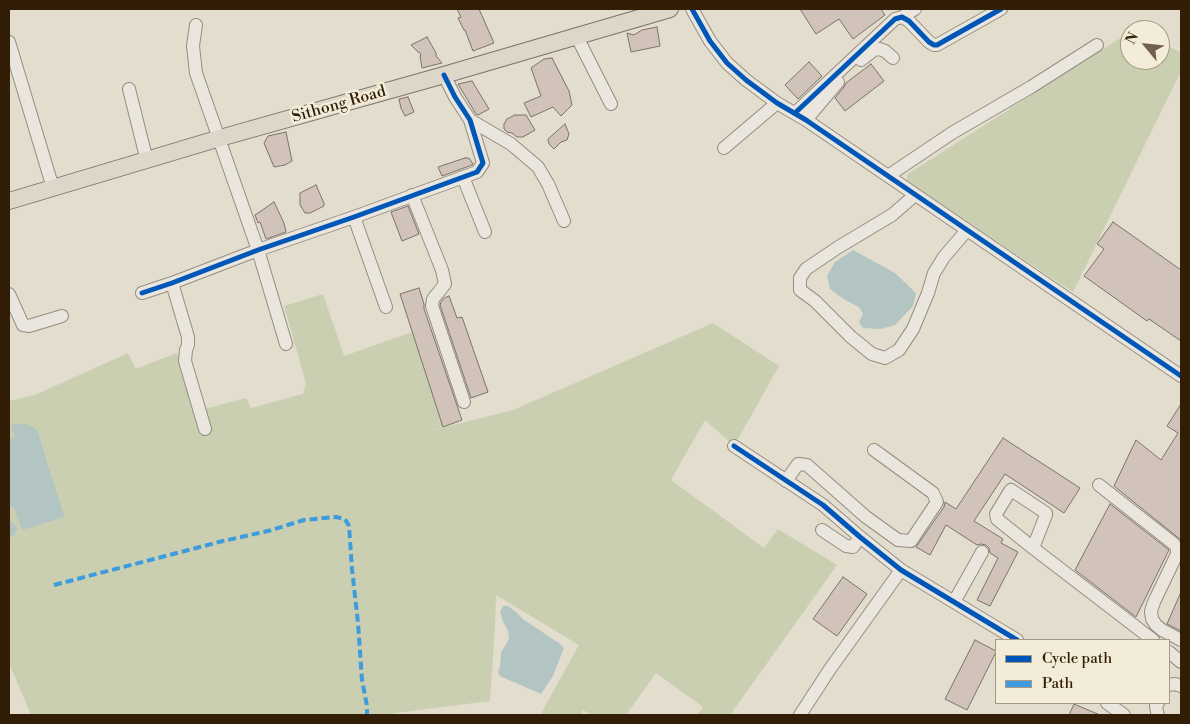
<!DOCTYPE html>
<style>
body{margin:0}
#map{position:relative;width:1190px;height:724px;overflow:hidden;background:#e3ddce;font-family:"Libre Bodoni",serif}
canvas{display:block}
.frame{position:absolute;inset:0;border:10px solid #321d06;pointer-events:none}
.legend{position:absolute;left:995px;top:639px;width:175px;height:65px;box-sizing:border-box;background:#f3ecd9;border:1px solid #a69985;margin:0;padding:6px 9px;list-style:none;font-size:15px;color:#321d06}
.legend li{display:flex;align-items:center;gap:10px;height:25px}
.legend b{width:25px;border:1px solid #a69985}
.north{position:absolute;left:1120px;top:20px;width:50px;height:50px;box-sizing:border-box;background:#f3ecd9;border:1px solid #a69985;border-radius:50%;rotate:298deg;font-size:14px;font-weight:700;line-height:20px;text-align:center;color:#321d06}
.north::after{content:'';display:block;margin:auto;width:18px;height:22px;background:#70604c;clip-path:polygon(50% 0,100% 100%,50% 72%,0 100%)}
</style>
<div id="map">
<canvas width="1190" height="724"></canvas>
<div class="frame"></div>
<ul class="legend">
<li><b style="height:6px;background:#0057b8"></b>Cycle path</li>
<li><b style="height:6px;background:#3e9bdd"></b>Path</li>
</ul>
<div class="north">N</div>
</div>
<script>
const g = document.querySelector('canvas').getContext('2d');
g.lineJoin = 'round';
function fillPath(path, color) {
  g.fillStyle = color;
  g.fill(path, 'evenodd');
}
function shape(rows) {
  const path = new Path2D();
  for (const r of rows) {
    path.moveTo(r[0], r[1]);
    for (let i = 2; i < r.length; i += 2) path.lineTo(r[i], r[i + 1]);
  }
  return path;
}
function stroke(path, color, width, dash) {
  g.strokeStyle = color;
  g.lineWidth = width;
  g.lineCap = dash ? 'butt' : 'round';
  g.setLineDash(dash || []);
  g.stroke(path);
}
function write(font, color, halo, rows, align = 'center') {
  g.font = font + ' "Libre Bodoni",serif';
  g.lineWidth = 5;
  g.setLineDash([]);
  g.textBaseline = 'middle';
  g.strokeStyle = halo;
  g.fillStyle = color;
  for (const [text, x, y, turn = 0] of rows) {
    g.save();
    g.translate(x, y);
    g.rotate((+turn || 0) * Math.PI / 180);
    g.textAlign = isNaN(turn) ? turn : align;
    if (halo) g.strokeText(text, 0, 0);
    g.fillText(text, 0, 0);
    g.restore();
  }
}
fillPath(shape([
 [1130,32,1130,60,1160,60,1160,41,1181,53,1181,71,1073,292,906,181,908,174],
 [323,294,344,356,412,332,443,427,422,433,513,410,713,323,779,366,734,446,705,420,671,480,764,548,778,529,837,565,730,715,697,715,703,707,656,673,626,715,592,715,583,710,580,715,541,715,543,710,579,645,496,595,495,627,490,701,379,715,31,715,9,663,9,401,35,395,128,353,136,369,177,353,197,409,205,409,246,398,251,408,303,394,306,383,284,306]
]), '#c9cfb0');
fillPath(shape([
 [853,250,895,273,916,293,913,306,895,325,881,329,863,328,859,322,863,314,859,307,845,300,830,289,827,276,835,262],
 [18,424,27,424,37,430,64,516,58,519,22,530,14,507,9,507,9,519,17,528,14,535,9,537,9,440,15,437,11,425],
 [503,606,508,606,517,613,524,620,559,643,564,648,553,676,541,694,500,676,498,672,500,666,501,653,509,639,508,630,503,622,500,612]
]), '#b2c5c3');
const building = shape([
 [457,9,479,9,494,43,473,51,465,30,464,30,458,18,461,17,457,9],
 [800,9,881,9,885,15,853,39,839,19,816,34,800,9],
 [657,27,660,46,631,52,627,33,634,35,642,30,657,27],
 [427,37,436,53,436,56,442,63,422,68,420,56,421,55,419,52,418,52,411,45,427,37],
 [552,58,569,91,572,105,561,116,553,107,531,117,524,103,541,96,531,68,544,59,552,58],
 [809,62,822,76,798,99,785,85,809,62],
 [871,64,884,81,845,111,835,98,844,87,846,83,871,64],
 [472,81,489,109,478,115,476,114,458,84,472,81],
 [408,97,414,112,405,116,401,108,399,99,408,97],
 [515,115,526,115,535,130,523,137,517,137,512,133,507,132,504,129,504,124,507,119,515,115],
 [565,124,569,134,567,140,561,142,554,149,549,144,548,139,565,124],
 [286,132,292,161,285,165,274,167,264,143,268,136,286,132],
 [465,158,469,158,473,164,472,165,442,176,438,167,465,158],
 [316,185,324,203,324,206,310,213,305,213,300,205,300,193,316,185],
 [274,202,284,223,286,232,266,239,260,222,258,223,255,215,274,202],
 [408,206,419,234,402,241,391,212,408,206],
 [1113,222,1181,270,1181,341,1149,319,1147,321,1084,276,1104,249,1097,244,1113,222],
 [419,288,424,304,424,309,462,420,443,427,400,294,419,288],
 [449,296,457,318,462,317,488,392,471,398,440,305,441,302,444,298,449,296],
 [1181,404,1181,540,1114,486,1136,440,1161,460,1178,433,1167,426,1181,404],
 [1003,438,1080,488,1064,513,1005,474,974,521,1003,539,1001,543,1018,552,990,606,977,600,998,558,990,553,989,548,986,545,981,544,977,545,946,525,930,555,916,547,944,507,945,502,956,509,1003,438],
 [1110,504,1169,550,1136,617,1075,570,1110,504],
 [843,577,867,594,837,636,813,619,843,577],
 [1181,592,1181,631,1167,624,1181,592],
 [975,640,996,651,996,652,967,710,945,699,975,640],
 [1074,704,1100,715,1069,715,1074,704]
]);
fillPath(building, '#d2c3ba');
stroke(building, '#7a7368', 1);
const minor = shape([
 [692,9,710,41,727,63,746,80,777,103,806,120,1181,376],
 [902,17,915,9],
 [196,25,193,46,196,73,258,250,286,344],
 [577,37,611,104],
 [9,42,53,188],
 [861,60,874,50,879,49,885,51,893,58],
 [129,89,147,161],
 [795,113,895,19,902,17,909,21,929,42,934,45,937,45,1001,9],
 [470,120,511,144,538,167,548,184,564,221],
 [806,120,838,82],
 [724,148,777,103],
 [888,176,952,133,1031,87,1097,45],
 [463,177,485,232],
 [412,195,442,270,445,284,433,299,432,306,464,402],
 [915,195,892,215,837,248,806,269,800,278,800,290,815,301,851,337,872,354,885,358,899,350,913,329,928,293,934,273,944,257,967,230],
 [354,217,386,307],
 [172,283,188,337,188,345,186,350,185,361,205,429],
 [142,293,172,283,258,250,354,217,477,172,483,163,470,120,455,97,444,75],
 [9,294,23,325,29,326,62,316],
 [734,446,823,505,860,537,901,570,1017,640],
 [786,481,798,464,807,465,866,517,898,540,911,541,937,502,933,493,874,450],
 [1099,485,1174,544,1177,548,1177,554,1154,602,1151,611,1152,619,1156,625,1162,630,1181,640],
 [822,530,846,546,853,547,860,537],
 [1033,548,1046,515,1046,513,1011,490,1010,491,996,514,997,519,1033,548,1153,640],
 [954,602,982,552],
 [1169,652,1181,662],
 [1169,685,1175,684,1181,686],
 [1107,703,1124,715],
 [1158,703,1156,706,1157,712,1158,715],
 [800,715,830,669,901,570]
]);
const major = shape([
 [9,201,220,138,444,75,670,9]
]);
stroke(minor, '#938d82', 14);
stroke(major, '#7a7368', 18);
stroke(minor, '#eae6de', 12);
stroke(major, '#ddd6c9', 16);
stroke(shape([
 [54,585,223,541,268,531,304,520,336,517,345,519,349,526,352,569,358,623,362,680,367,706,367,715]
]), '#3e9bdd', 4, [8, 4]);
stroke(shape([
 [692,9,710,41,727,63,746,80,777,103,806,120,1181,376],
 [795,113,895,19,902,17,909,21,929,42,934,45,937,45,1001,9],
 [142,293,172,283,258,250,354,217,477,172,483,163,470,120,455,97,444,75],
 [734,446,823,505,860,537,901,570,1017,640]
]), '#0057b8', 5);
write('16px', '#321d06', '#f3ecd9', [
 ["Sithong Road",339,105,-16]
]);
</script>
